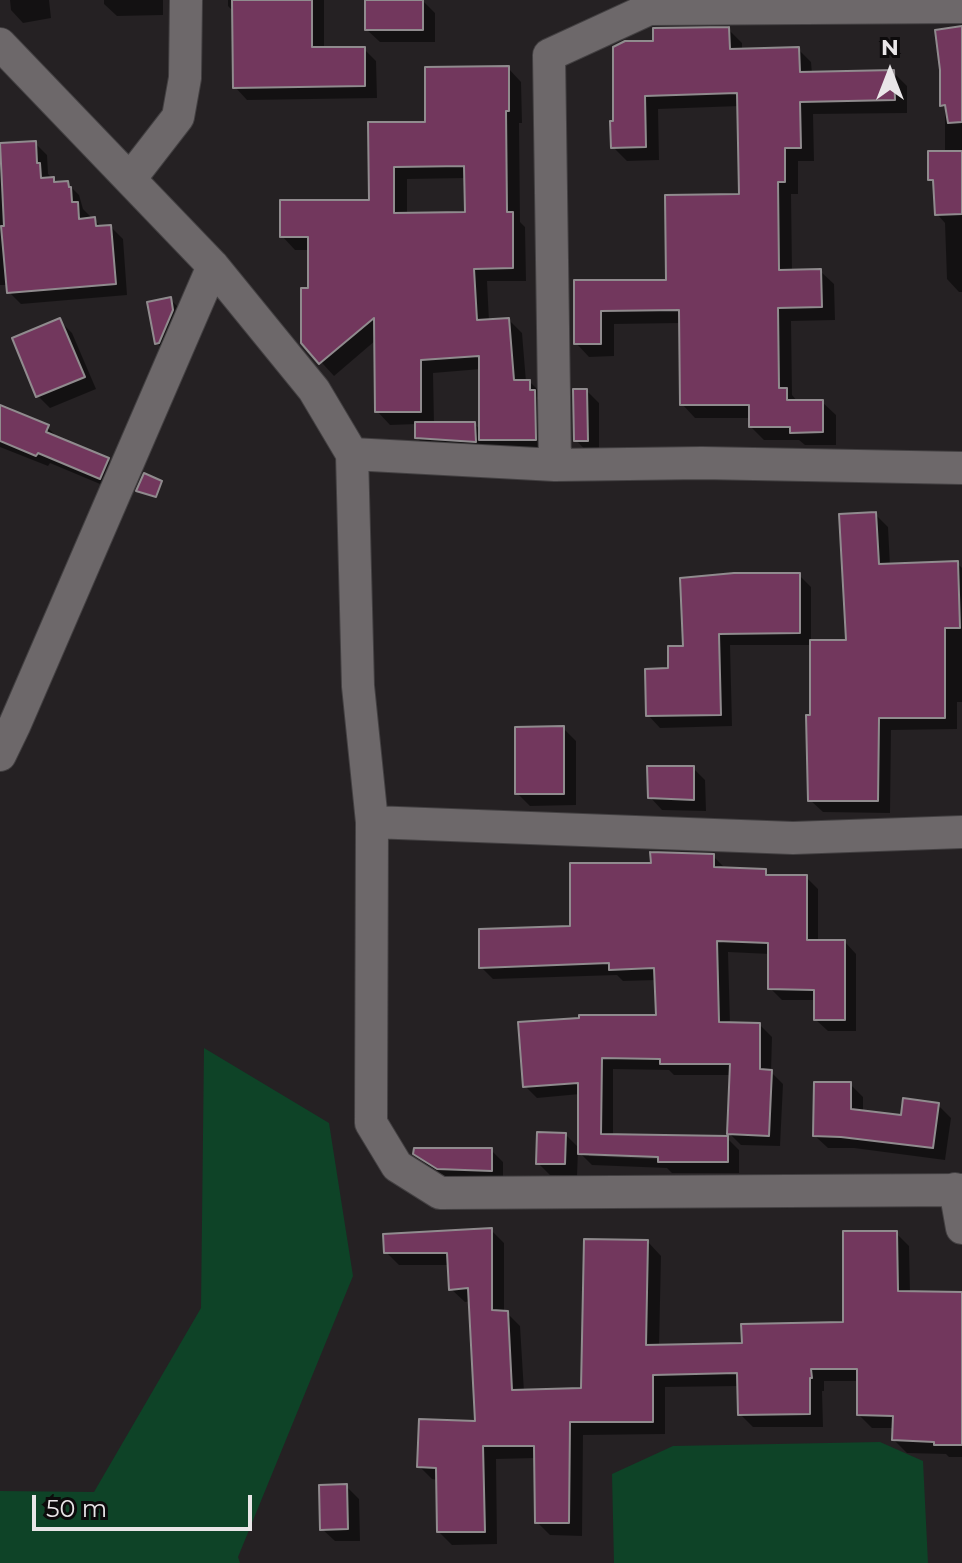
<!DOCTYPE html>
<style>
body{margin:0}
#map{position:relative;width:962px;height:1563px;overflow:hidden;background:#252123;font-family:Montserrat,sans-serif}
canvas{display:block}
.north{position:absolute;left:850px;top:32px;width:80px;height:80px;-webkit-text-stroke:6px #0d0b0c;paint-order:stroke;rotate:0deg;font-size:22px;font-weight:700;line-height:32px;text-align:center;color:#e9e6e8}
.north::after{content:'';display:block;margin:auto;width:28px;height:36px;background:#e9e6e8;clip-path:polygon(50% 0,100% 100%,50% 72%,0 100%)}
.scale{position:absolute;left:32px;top:1495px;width:220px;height:36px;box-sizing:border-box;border:4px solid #e9e6e8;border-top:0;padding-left:10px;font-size:24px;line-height:28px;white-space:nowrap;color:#e9e6e8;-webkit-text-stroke:6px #0d0b0c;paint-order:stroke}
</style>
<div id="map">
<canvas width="962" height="1563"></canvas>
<div class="north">N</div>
<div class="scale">50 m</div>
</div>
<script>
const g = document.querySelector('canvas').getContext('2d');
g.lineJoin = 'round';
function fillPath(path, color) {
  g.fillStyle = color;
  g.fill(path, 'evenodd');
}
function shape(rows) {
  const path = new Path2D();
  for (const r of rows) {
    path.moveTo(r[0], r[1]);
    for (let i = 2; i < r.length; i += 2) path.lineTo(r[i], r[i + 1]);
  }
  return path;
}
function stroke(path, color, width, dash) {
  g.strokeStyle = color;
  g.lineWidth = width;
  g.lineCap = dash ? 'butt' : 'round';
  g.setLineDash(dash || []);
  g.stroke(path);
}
fillPath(shape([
 [204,1048,329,1123,353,1276,238,1557,240,1563,0,1563,0,1491,94,1492,201,1308],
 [880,1442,923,1461,928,1563,614,1563,612,1474,673,1446]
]), '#0e4327');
fillPath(shape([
 [10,0,49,0,51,18,23,23,11,10],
 [104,0,163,0,163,15,117,16,104,4],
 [228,0,324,0,324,49,364,49,376,61,377,98,247,100,235,87,234,12,228,6],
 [367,0,422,0,435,13,435,42,380,42,367,30],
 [962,28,962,292,959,292,947,279,945,223,937,214,936,185,930,179,945,153,945,108,942,105],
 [728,29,742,43,742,51,798,49,811,62,812,74,893,72,907,86,907,113,813,114,814,161,798,161,798,194,791,194,792,271,820,271,834,284,835,320,791,321,792,395,798,402,822,402,836,415,836,445,805,445,799,440,764,440,751,427,751,418,695,418,682,404,681,323,614,324,614,356,589,357,576,343,576,282,668,282,741,196,740,106,658,109,659,160,627,161,613,147,654,43],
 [508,68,521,82,522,123,519,123,520,222,525,227,526,281,487,281,489,321,509,320,522,333,526,382,530,382,543,395,548,452,429,450,417,438,417,424,390,425,377,411,376,340,334,376,303,342,310,290,310,250,295,250,282,236,371,202,370,124,427,124],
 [467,178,467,214,407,215,407,179],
 [481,369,481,430,474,424,434,424,433,373],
 [35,143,47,155,48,174,58,184,67,183,79,195,83,209,90,216,90,220,94,219,102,228,111,227,123,239,127,295,21,304,9,292,8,285,0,285,0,145],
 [170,299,183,312,169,355,157,343],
 [60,321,72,333,96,389,50,408,38,396],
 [587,391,599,403,599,453,588,453,576,440],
 [0,404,11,408,16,414,47,427,59,439,108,460,120,472,112,489,50,463,48,466,0,447],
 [875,514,888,527,890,566,957,563,962,568,962,702,957,702,957,729,891,730,890,813,823,812,810,800,812,645,730,645,732,726,660,728,648,715,670,670,685,648,799,575,811,587,811,642,848,642],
 [563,728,576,741,576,805,530,806,517,793],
 [693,768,705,780,706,811,662,810,650,797],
 [713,856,725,868,765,871,771,877,806,877,818,889,818,942,845,942,856,954,856,1031,828,1031,816,1020,816,1000,782,1000,770,988,770,954,728,952,730,1024,760,1025,772,1037,771,1072,783,1084,780,1146,741,1145,729,1133,732,1075,674,1075,669,1070,613,1069,613,1136,727,1138,739,1150,739,1173,672,1173,667,1168,592,1165,578,1151,577,1176,550,1175,538,1163,566,1135,580,1149,580,1094,537,1098,525,1086,658,1017,657,980,623,981,617,975,493,979,481,967,572,928,653,865],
 [589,1152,668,1156,668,1160,589,1156],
 [850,1084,863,1097,863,1113,902,1117,938,1105,951,1118,945,1160,854,1148,828,1148,815,1136],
 [491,1150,503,1162,503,1182,451,1180,428,1166,415,1153],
 [491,1230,504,1243,504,1313,507,1313,520,1326,524,1392,583,1390,648,1242,661,1256,659,1347,744,1345,845,1324,896,1233,909,1246,910,1293,962,1294,962,1457,949,1457,946,1454,907,1453,894,1440,894,1428,872,1428,859,1415,859,1381,824,1381,824,1391,822,1391,823,1427,753,1427,740,1414,739,1386,665,1387,665,1434,583,1435,582,1536,550,1535,537,1522,536,1458,496,1459,497,1544,452,1545,439,1532,438,1480,432,1479,419,1466,477,1423,471,1301,465,1302,451,1289,450,1265,399,1265,386,1252],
 [346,1486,359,1499,360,1541,335,1541,322,1529]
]), '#0007');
const building = shape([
 [232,0,312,0,312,47,365,47,365,86,233,88,232,0],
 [365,0,423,0,423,30,365,30,365,0],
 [962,26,962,122,948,123,945,105,940,106,940,70,935,30,962,26],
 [729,27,730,49,799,47,800,72,894,70,895,100,800,102,801,148,785,148,785,182,778,182,779,270,821,269,822,307,778,308,779,388,787,388,787,400,823,400,823,432,790,433,790,427,749,427,749,405,680,405,679,310,601,311,601,344,574,344,574,280,666,280,665,195,739,194,737,93,645,96,646,147,611,148,610,121,613,121,613,47,625,41,653,41,653,28,729,27],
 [509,66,509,111,506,111,507,212,513,212,513,268,474,269,477,320,509,318,514,380,530,380,530,390,535,390,536,440,479,440,479,356,421,360,421,412,375,412,374,318,319,364,301,343,301,288,308,288,308,237,280,237,280,200,369,200,368,122,425,122,425,67,509,66],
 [464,166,465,212,394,213,394,167,464,166],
 [36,141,37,163,40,163,41,178,54,177,54,182,68,181,69,187,71,187,72,202,78,202,79,219,95,217,96,226,111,225,116,284,7,293,1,226,4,226,0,143,36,141],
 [928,151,962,151,962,214,935,215,933,180,928,180,928,151],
 [171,297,173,310,159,343,155,344,147,302,171,297],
 [60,318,85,377,36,397,12,338,60,318],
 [573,389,587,389,588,441,574,441,573,389],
 [0,405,49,425,46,432,109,458,100,479,38,453,36,456,0,441,0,405],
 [415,422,475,422,476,442,415,438,415,422],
 [144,473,162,481,156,497,136,491,144,473],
 [876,512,879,564,958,561,960,628,945,628,945,718,879,718,878,801,808,801,806,715,810,715,810,640,846,640,839,514,876,512],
 [734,573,800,573,800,633,719,634,721,715,646,716,645,669,668,668,668,646,683,646,680,578,734,573],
 [564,726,564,794,515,794,515,727,564,726],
 [647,766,694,766,694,800,648,798,647,766],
 [650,852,714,854,714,867,766,869,766,875,807,875,807,940,845,940,845,1020,814,1020,814,990,768,989,768,943,717,941,719,1022,760,1023,760,1069,772,1070,769,1136,727,1134,730,1064,660,1064,660,1059,602,1058,601,1134,728,1136,728,1162,658,1162,658,1157,578,1154,578,1083,523,1087,518,1022,579,1018,579,1015,656,1015,654,968,609,970,609,963,479,968,479,929,570,926,570,863,651,863,650,852],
 [814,1082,851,1082,851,1109,901,1115,903,1098,939,1103,933,1148,841,1137,813,1136,814,1082],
 [537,1132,566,1133,565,1164,536,1164,537,1132],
 [414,1148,492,1148,492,1171,437,1169,413,1154,414,1148],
 [492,1228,492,1310,508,1311,512,1390,581,1388,584,1239,648,1240,646,1345,742,1343,741,1324,843,1322,843,1231,897,1231,898,1291,962,1292,962,1445,934,1445,934,1442,892,1440,893,1416,857,1415,857,1369,811,1369,812,1378,810,1378,810,1414,738,1415,737,1373,653,1375,653,1422,570,1422,569,1523,535,1523,534,1446,483,1446,485,1532,437,1532,436,1468,417,1467,419,1419,475,1421,468,1288,449,1290,447,1253,384,1253,383,1234,492,1228],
 [347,1484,348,1529,320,1530,319,1485,347,1484]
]);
fillPath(building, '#72375d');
stroke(building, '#908b8e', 2);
const minor = shape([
 [0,44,213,266,314,390,352,454,358,686,372,822,371,1123,397,1166,440,1193,962,1190],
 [130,179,178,117,185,78,186,0],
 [352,454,555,465,702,463,962,468],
 [555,465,549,55,649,9,962,7],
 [0,755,15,724,213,266],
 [372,822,793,838,962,832],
 [955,1189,962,1228]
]);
stroke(minor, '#434042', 34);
stroke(minor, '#6d686a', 32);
</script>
